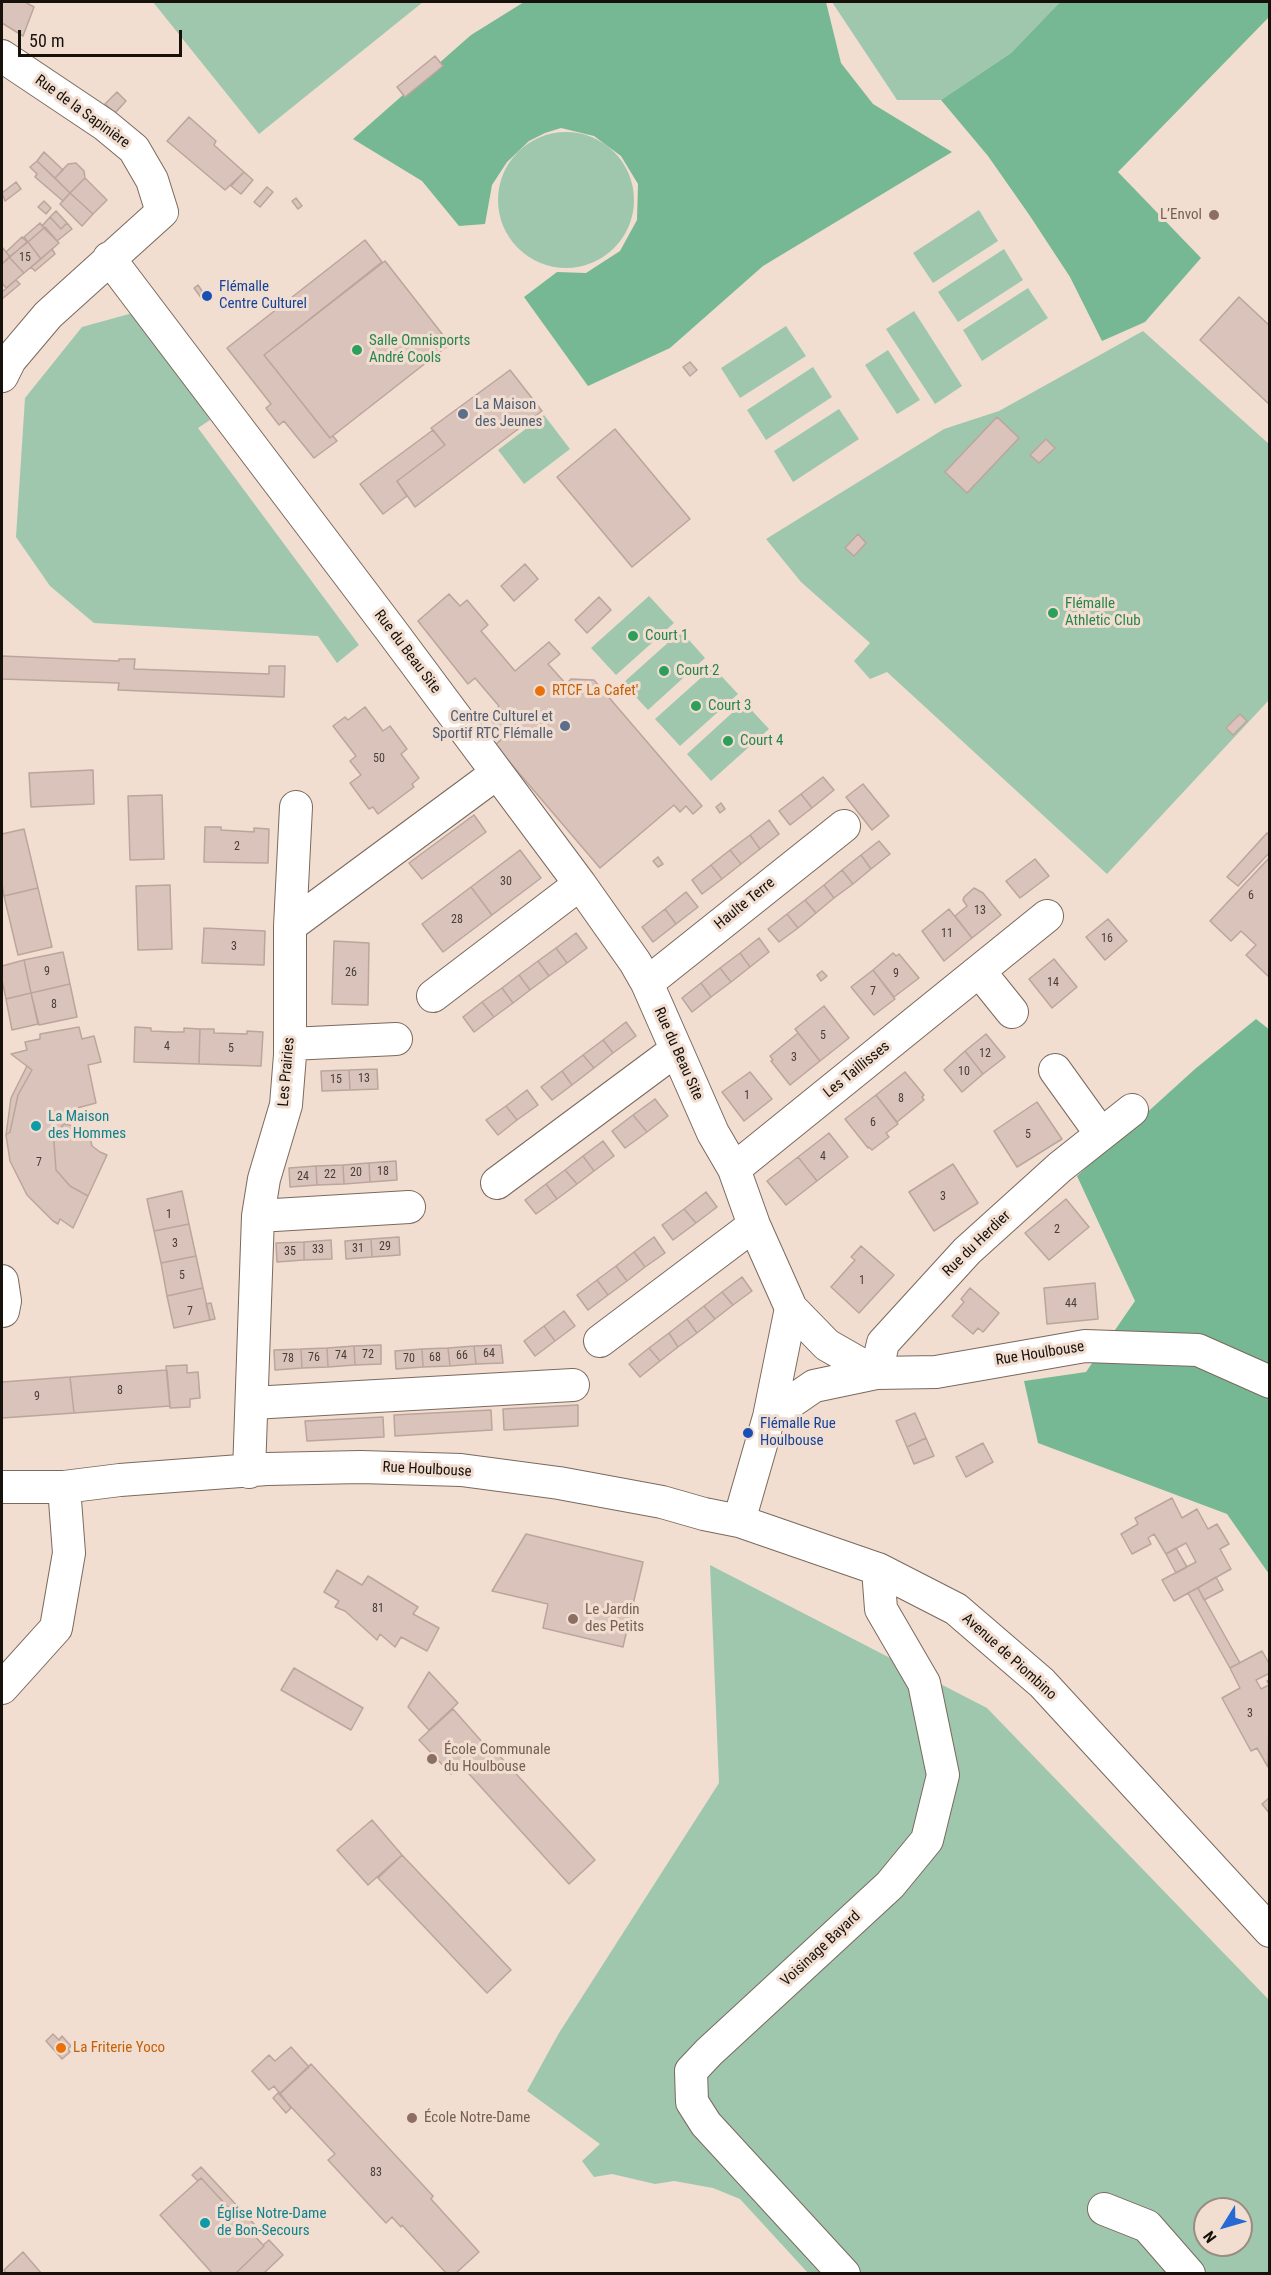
<!DOCTYPE html>
<meta charset="utf-8">
<style>
body{margin:0}
#map{position:relative;width:1271px;height:2275px;overflow:hidden;background:#f1ded0;font-family:"Roboto Condensed",sans-serif}
canvas{display:block}
.frame{position:absolute;inset:0;border:3px solid #17110c;pointer-events:none}
.north{position:absolute;left:1193px;top:2197px;width:60px;height:60px;box-sizing:border-box;background:#f1ded0;border:2px solid #9a8c82;border-radius:50%;rotate:233deg;font-size:16px;font-weight:700;line-height:24px;text-align:center;color:#17110c}
.north::after{content:'';display:block;margin:auto;width:21px;height:27px;background:#2669d5;clip-path:polygon(50% 0,100% 100%,50% 72%,0 100%)}
.scale{position:absolute;left:18px;top:30px;width:164px;height:27px;box-sizing:border-box;border:3px solid #17110c;border-top:0;padding-left:8px;font-size:18px;line-height:21px;white-space:nowrap;color:#17110c;-webkit-text-stroke:4px #f1ded0;paint-order:stroke}
</style>
<div id="map">
<canvas width="1271" height="2275"></canvas>
<div class="frame"></div>
<div class="north">N</div>
<div class="scale">50 m</div>
</div>
<script>
const g = document.querySelector('canvas').getContext('2d');
g.lineJoin = 'round';
function fillPath(path, color) {
  g.fillStyle = color;
  g.fill(path, 'evenodd');
}
function shape(rows) {
  const path = new Path2D();
  for (const r of rows) {
    if (r.length === 3) {
      path.moveTo(r[0] + r[2], r[1]);
      path.arc(r[0], r[1], r[2], 0, 2 * Math.PI);
      continue;
    }
    path.moveTo(r[0], r[1]);
    for (let i = 2; i < r.length; i += 2) path.lineTo(r[i], r[i + 1]);
  }
  return path;
}
function stroke(path, color, width, dash) {
  g.strokeStyle = color;
  g.lineWidth = width;
  g.lineCap = dash ? 'butt' : 'round';
  g.setLineDash(dash || []);
  g.stroke(path);
}
function write(font, color, halo, rows, align = 'center') {
  g.font = font + ' "Roboto Condensed",sans-serif';
  g.lineWidth = 6;
  g.setLineDash([]);
  g.textBaseline = 'middle';
  g.strokeStyle = halo;
  g.fillStyle = color;
  for (const [text, x, y, turn = 0] of rows) {
    g.save();
    g.translate(x, y);
    g.rotate((+turn || 0) * Math.PI / 180);
    g.textAlign = isNaN(turn) ? turn : align;
    if (halo) g.strokeText(text, 0, 0);
    g.fillText(text, 0, 0);
    g.restore();
  }
}
fillPath(shape([
 [153,2,423,2,259,134],
 [832,2,1060,2,1011,53,941,100,897,100],
 [566,200,68],
 [979,210,998,241,933,283,913,253],
 [1004,249,1023,280,958,322,938,292],
 [1028,288,1048,318,982,361,963,330],
 [140,311,210,420,198,428,359,645,337,663,318,636,94,623,50,586,16,537,25,398,82,327],
 [914,311,962,386,935,404,886,329],
 [786,326,806,356,740,398,721,368],
 [1143,331,1269,444,1269,700,1107,874,887,672,870,679,854,661,870,643,801,582,766,539,944,429,999,411],
 [888,350,920,400,897,414,865,365],
 [813,367,832,397,766,440,747,410],
 [839,409,859,439,793,482,774,451],
 [544,415,570,449,524,484,498,450],
 [649,596,674,623,616,675,591,648],
 [681,631,705,658,648,710,623,683],
 [713,667,738,694,680,746,655,719],
 [744,702,769,729,711,781,687,754],
 [710,1565,987,1708,1269,2000,1269,2273,808,2273,740,2199,713,2188,674,2181,655,2184,612,2174,594,2177,582,2161,600,2144,527,2091,559,2033,719,1783],
 [1205,2209,1241,2209,1241,2245,1205,2245]
]), '#9ec7ae');
fillPath(shape([
 [524,2,826,2,841,63,873,104,952,152,763,266,670,348,588,386,524,297,557,272,586,273,620,251,637,220,638,184,621,156,594,136,561,128,545,133,529,141,507,162,492,185,485,224,459,226,422,181,353,139,471,35],
 [1060,2,1269,2,1269,17,1118,172,1201,258,1145,322,1102,341,1070,277,1030,216,988,156,941,100,1011,53],
 [1256,1019,1270,1030,1269,1574,1227,1514,1038,1443,1024,1381,1086,1372,1135,1301,1077,1176,1195,1069]
]), '#76b893');
const building = shape([
 [2,2,25,2,34,7,23,36,2,23,2,2],
 [435,56,443,66,405,97,397,87,435,56],
 [117,92,126,101,115,113,105,104,117,92],
 [189,117,216,141,214,145,244,172,225,190,167,141,189,117],
 [44,152,63,170,55,178,37,161,44,152],
 [37,161,70,193,63,201,35,177,37,174,30,167,37,161],
 [76,163,84,171,85,178,70,193,55,178,68,164,76,163],
 [244,172,253,180,241,194,231,186,244,172],
 [85,178,107,200,93,214,70,193,85,178],
 [16,182,21,189,5,201,2,193,16,182],
 [267,187,273,192,260,207,254,202,267,187],
 [70,193,93,214,82,226,60,204,70,193],
 [296,198,302,206,298,209,292,201,296,198],
 [44,201,51,208,46,214,38,207,44,201],
 [56,211,67,223,61,229,50,217,56,211],
 [50,217,61,229,67,223,72,229,57,241,42,226,50,217],
 [40,223,44,228,28,242,24,237,40,223],
 [45,227,59,243,41,259,28,242,45,227],
 [22,237,27,242,10,257,6,252,22,237],
 [365,240,382,262,264,355,330,438,333,436,337,441,314,458,284,421,279,425,266,408,271,404,227,348,365,240],
 [28,242,41,259,24,273,9,257,28,242],
 [2,247,10,257,2,264,2,247],
 [52,249,55,254,35,271,31,267,52,249],
 [9,257,24,273,6,288,2,283,2,264,9,257],
 [385,261,450,344,330,438,264,355,385,261],
 [16,280,20,284,2,299,2,292,16,280],
 [198,285,206,297,202,299,194,288,198,285],
 [1239,297,1270,326,1270,405,1200,340,1239,297],
 [690,362,697,370,690,376,683,367,690,362],
 [510,370,542,411,415,507,397,481,445,445,431,428,510,370],
 [997,417,1019,438,967,493,945,472,997,417],
 [615,429,690,519,632,567,557,477,615,429],
 [433,430,445,445,397,481,407,496,383,514,360,484,433,430],
 [1046,439,1055,448,1039,463,1030,455,1046,439],
 [858,534,866,543,854,556,845,548,858,534],
 [525,564,538,579,514,601,501,586,525,564],
 [449,594,460,606,467,600,488,625,481,631,515,671,549,642,560,654,548,664,566,684,571,679,594,680,702,806,693,814,686,806,680,812,674,805,600,868,495,745,505,736,487,716,499,706,475,678,468,684,418,621,449,594],
 [599,597,611,610,587,633,575,620,599,597],
 [2,656,119,661,119,659,135,659,134,669,269,674,269,666,285,666,284,697,118,690,119,683,2,679,2,656],
 [365,707,383,731,390,726,407,749,401,754,419,778,412,784,414,787,378,814,373,807,369,809,350,783,361,775,350,761,356,756,333,726,345,717,348,720,365,707],
 [1240,714,1247,721,1233,735,1226,728,1240,714],
 [93,770,94,804,31,807,29,773,93,770],
 [823,777,834,790,812,808,801,794,823,777],
 [863,784,889,816,872,830,846,797,863,784],
 [801,794,812,808,790,825,779,811,801,794],
 [162,795,164,859,130,860,128,796,162,795],
 [721,803,725,809,720,813,716,807,721,803],
 [474,815,486,832,422,879,409,863,474,815],
 [769,820,779,834,760,849,750,835,769,820],
 [205,827,221,827,221,830,254,832,254,828,269,829,268,863,204,862,205,827],
 [24,829,38,888,4,896,2,883,2,834,24,829],
 [1267,833,1270,836,1270,852,1238,886,1227,877,1267,833],
 [750,835,760,849,741,864,730,850,750,835],
 [879,841,890,854,871,869,861,855,879,841],
 [520,850,541,878,492,915,471,887,520,850],
 [730,850,741,864,722,879,711,865,730,850],
 [861,855,871,869,853,884,842,870,861,855],
 [658,857,663,864,658,867,653,861,658,857],
 [1270,857,1270,976,1269,977,1246,955,1256,945,1241,931,1231,941,1210,921,1270,857],
 [1035,859,1049,876,1020,898,1006,881,1035,859],
 [711,865,722,879,702,894,692,880,711,865],
 [842,870,853,884,834,898,824,885,842,870],
 [170,885,172,949,138,950,136,886,170,885],
 [824,885,834,898,816,913,805,900,824,885],
 [471,887,492,915,443,952,422,924,471,887],
 [38,888,52,947,18,955,4,896,38,888],
 [974,888,983,893,1001,915,972,938,955,916,967,906,963,900,964,897,974,888],
 [686,892,698,907,676,924,665,909,686,892],
 [805,900,816,913,798,928,787,914,805,900],
 [665,909,676,924,653,942,642,927,665,909],
 [949,909,972,938,944,961,922,931,949,909],
 [787,914,798,928,779,942,768,929,787,914],
 [1108,919,1127,941,1105,960,1086,937,1108,919],
 [204,928,265,931,264,965,202,963,204,928],
 [576,933,587,948,567,963,556,948,576,933],
 [759,938,769,952,750,967,740,953,759,938],
 [334,941,369,943,368,1005,332,1004,334,941],
 [556,948,567,963,549,976,538,961,556,948],
 [63,952,70,984,31,993,24,960,63,952],
 [740,953,750,967,731,982,720,968,740,953],
 [893,953,896,956,899,954,919,978,894,997,873,970,893,953],
 [1054,959,1077,987,1052,1008,1029,979,1054,959],
 [24,960,31,993,6,999,2,980,2,966,24,960],
 [538,961,549,976,530,990,519,975,538,961],
 [720,968,731,982,711,997,701,983,720,968],
 [873,970,895,999,874,1015,851,987,873,970],
 [822,971,827,976,821,981,817,975,822,971],
 [519,975,530,990,513,1003,502,988,519,975],
 [701,983,711,997,692,1012,682,998,701,983],
 [70,984,77,1017,39,1025,31,993,70,984],
 [502,988,513,1003,494,1017,482,1002,502,988],
 [31,993,38,1024,12,1030,6,999,31,993],
 [482,1002,494,1017,474,1032,463,1017,482,1002],
 [824,1006,849,1038,820,1061,795,1029,824,1006],
 [626,1022,636,1036,613,1053,603,1040,626,1022],
 [79,1027,82,1039,94,1036,101,1062,88,1065,96,1103,66,1111,68,1121,60,1128,53,1128,56,1170,70,1186,88,1196,73,1228,60,1219,58,1224,53,1221,27,1195,10,1161,6,1135,10,1132,18,1095,32,1070,11,1054,27,1050,25,1042,40,1039,40,1034,79,1027],
 [135,1027,151,1028,151,1031,174,1032,184,1032,184,1028,200,1029,199,1064,134,1062,135,1027],
 [200,1029,214,1029,214,1033,247,1034,247,1031,263,1032,261,1066,199,1064,200,1029],
 [798,1033,820,1061,790,1085,771,1061,773,1060,770,1056,798,1033],
 [986,1034,1005,1057,983,1074,965,1051,986,1034],
 [603,1040,613,1053,594,1068,583,1055,603,1040],
 [965,1051,983,1074,962,1092,944,1070,965,1051],
 [583,1055,594,1068,572,1085,562,1071,583,1055],
 [27,1066,32,1070,18,1095,10,1132,6,1135,11,1098,27,1066],
 [377,1069,378,1089,350,1090,349,1070,377,1069],
 [349,1070,350,1090,322,1091,321,1071,349,1070],
 [562,1071,572,1085,552,1100,541,1087,562,1071],
 [750,1072,772,1099,744,1121,722,1092,750,1072],
 [905,1072,924,1095,922,1097,924,1100,897,1122,876,1095,905,1072],
 [527,1090,538,1105,517,1120,506,1106,527,1090],
 [876,1095,898,1124,886,1133,889,1137,872,1150,869,1147,868,1148,845,1119,876,1095],
 [655,1099,668,1116,647,1132,633,1115,655,1099],
 [1037,1102,1062,1139,1017,1167,994,1131,1037,1102],
 [506,1106,517,1120,498,1135,486,1120,506,1106],
 [633,1115,647,1132,625,1148,612,1131,633,1115],
 [64,1124,88,1129,92,1146,100,1152,107,1155,88,1196,70,1186,56,1170,53,1128,60,1128,64,1124],
 [829,1133,848,1157,817,1181,798,1157,829,1133],
 [603,1141,614,1156,594,1171,583,1156,603,1141],
 [583,1156,594,1171,577,1184,565,1170,583,1156],
 [798,1157,817,1181,786,1205,767,1181,798,1157],
 [396,1161,397,1180,370,1182,369,1163,396,1161],
 [369,1163,370,1182,344,1184,343,1165,369,1163],
 [953,1164,978,1203,934,1231,909,1192,953,1164],
 [343,1165,344,1184,317,1185,316,1166,343,1165],
 [316,1166,317,1185,290,1187,289,1168,316,1166],
 [565,1170,577,1184,557,1199,546,1184,565,1170],
 [546,1184,557,1199,536,1214,525,1200,546,1184],
 [182,1191,189,1224,154,1231,147,1199,182,1191],
 [706,1192,717,1207,696,1223,684,1209,706,1192],
 [1066,1199,1089,1227,1049,1260,1025,1233,1066,1199],
 [684,1209,696,1223,673,1240,662,1225,684,1209],
 [189,1224,196,1256,161,1263,154,1231,189,1224],
 [399,1237,400,1255,372,1257,371,1239,399,1237],
 [654,1237,665,1253,645,1267,634,1252,654,1237],
 [371,1239,372,1257,346,1259,345,1241,371,1239],
 [331,1240,332,1259,304,1260,304,1242,331,1240],
 [304,1242,304,1260,277,1262,276,1243,304,1242],
 [861,1246,894,1275,859,1313,831,1287,855,1260,851,1257,861,1246],
 [634,1252,645,1267,627,1281,616,1266,634,1252],
 [196,1256,203,1288,167,1296,161,1263,196,1256],
 [616,1266,627,1281,608,1295,597,1280,616,1266],
 [742,1277,752,1291,733,1305,722,1292,742,1277],
 [597,1280,608,1295,588,1310,577,1295,597,1280],
 [1095,1283,1098,1319,1047,1324,1044,1288,1095,1283],
 [203,1288,210,1320,174,1328,167,1296,203,1288],
 [970,1288,999,1313,983,1332,978,1328,973,1334,952,1316,964,1302,961,1299,970,1288],
 [722,1292,733,1305,715,1319,704,1306,722,1292],
 [211,1303,215,1319,210,1320,206,1304,211,1303],
 [704,1306,715,1319,697,1333,687,1319,704,1306],
 [564,1311,575,1326,555,1341,544,1326,564,1311],
 [687,1319,697,1333,678,1347,669,1333,687,1319],
 [544,1326,555,1341,535,1356,524,1341,544,1326],
 [669,1333,678,1347,660,1361,649,1348,669,1333],
 [381,1345,381,1364,355,1365,354,1346,381,1345],
 [501,1345,503,1363,476,1364,474,1346,501,1345],
 [354,1346,355,1365,328,1367,327,1348,354,1346],
 [474,1346,476,1364,450,1366,448,1348,474,1346],
 [327,1348,328,1367,302,1368,301,1349,327,1348],
 [448,1348,450,1366,423,1367,422,1349,448,1348],
 [649,1348,660,1361,640,1377,629,1364,649,1348],
 [301,1349,302,1368,275,1370,274,1350,301,1349],
 [422,1349,423,1367,396,1369,395,1351,422,1349],
 [187,1365,187,1373,198,1372,200,1398,190,1399,190,1407,170,1408,166,1366,187,1365],
 [167,1370,170,1406,74,1413,70,1377,167,1370],
 [70,1377,74,1413,2,1418,2,1382,70,1377],
 [578,1405,578,1426,504,1430,503,1409,578,1405],
 [491,1410,492,1430,395,1436,394,1415,491,1410],
 [915,1413,926,1438,907,1447,896,1421,915,1413],
 [383,1417,384,1437,307,1441,305,1421,383,1417],
 [926,1438,934,1456,914,1464,907,1447,926,1438],
 [983,1443,993,1462,966,1477,956,1457,983,1443],
 [1172,1498,1182,1518,1197,1509,1208,1529,1217,1524,1229,1544,1220,1549,1231,1569,1174,1601,1162,1580,1196,1562,1186,1543,1166,1554,1154,1534,1148,1538,1151,1544,1132,1554,1121,1534,1138,1524,1135,1518,1172,1498],
 [526,1534,643,1562,623,1647,543,1628,548,1604,492,1591,526,1534],
 [1176,1548,1187,1567,1176,1573,1166,1554,1176,1548],
 [337,1570,362,1585,368,1576,418,1607,413,1614,439,1628,427,1651,401,1637,395,1647,380,1634,377,1640,345,1611,335,1607,339,1601,324,1592,337,1570],
 [1216,1577,1223,1590,1204,1600,1198,1588,1216,1577],
 [1198,1588,1240,1663,1230,1668,1188,1593,1198,1588],
 [1262,1651,1270,1665,1270,1673,1256,1680,1261,1689,1269,1685,1267,1681,1270,1679,1268,1767,1257,1748,1251,1751,1222,1698,1240,1688,1230,1668,1262,1651],
 [294,1668,363,1708,351,1730,281,1690,294,1668],
 [429,1672,458,1703,429,1730,408,1707,429,1672],
 [453,1709,483,1743,451,1774,419,1740,453,1709],
 [486,1741,595,1860,569,1884,461,1765,486,1741],
 [1270,1797,1270,1814,1262,1804,1270,1797],
 [372,1820,402,1855,368,1885,337,1850,372,1820],
 [402,1855,511,1970,487,1993,378,1878,402,1855],
 [53,2034,59,2040,62,2036,71,2046,68,2049,70,2052,62,2059,46,2041,53,2034],
 [291,2047,309,2067,280,2094,274,2086,269,2090,252,2071,269,2055,275,2061,291,2047],
 [311,2064,433,2196,431,2199,479,2252,455,2274,447,2274,402,2225,401,2227,392,2217,386,2223,328,2160,335,2154,279,2094,311,2064],
 [279,2092,291,2108,286,2113,273,2098,279,2092],
 [201,2167,255,2225,249,2230,201,2178,198,2181,192,2175,201,2167],
 [201,2178,264,2246,235,2274,213,2274,160,2215,201,2178],
 [269,2240,283,2255,263,2274,235,2274,264,2246,263,2245,269,2240],
 [23,2252,42,2274,7,2274,4,2270,23,2252]
]);
fillPath(building, '#dac3ba');
stroke(building, '#bba59c', 1.5);
const minor = shape([
 [2,56,105,125,134,149,152,180,162,212,48,315,10,360,2,376],
 [109,258,390,629,580,884,635,962,647,983,713,1133,734,1169,754,1225,791,1308,769,1417,739,1521],
 [290,926,497,773],
 [979,971,1012,1012],
 [647,983,844,826],
 [433,996,580,884],
 [290,1044,396,1039],
 [1055,1070,1101,1134],
 [734,1169,1047,916],
 [497,1183,676,1050],
 [258,1216,409,1207],
 [2,1281,5,1301,3,1311],
 [791,1308,827,1345,876,1373],
 [600,1341,754,1225],
 [876,1373,883,1343,967,1251,1060,1167,1132,1110],
 [252,1403,573,1385],
 [769,1417,814,1386,876,1373,936,1372,1085,1346,1198,1350,1270,1382],
 [249,1472,258,1216,264,1179,286,1105,290,1055,290,926,296,807],
 [2,1487,64,1487,120,1480,267,1469,361,1467,461,1470,559,1483,662,1502,704,1514,739,1521,878,1569,956,1609,1042,1683,1270,1931],
 [2,1688,56,1628,69,1553,64,1487],
 [1104,2209,1147,2226,1189,2274],
 [844,2274,706,2124,692,2102,691,2071,709,2052,890,1885,927,1840,943,1775,924,1683,881,1609,878,1569]
]);
stroke(minor, '#7a695d', 34);
stroke(minor, '#fff', 32);
for (const [x, y, r, color] of [
 [1214,215,6,"#8d6e63"],
 [207,296,6,"#1a4fb4"],
 [357,350,6,"#2e9e5b"],
 [463,414,6,"#5c6f8a"],
 [1053,613,6,"#2e9e5b"],
 [633,636,6,"#2e9e5b"],
 [664,671,6,"#2e9e5b"],
 [540,691,6,"#e8710a"],
 [696,706,6,"#2e9e5b"],
 [565,726,6,"#5c6f8a"],
 [728,741,6,"#2e9e5b"],
 [36,1126,6,"#0f9aa8"],
 [748,1433,6,"#1a4fb4"],
 [573,1619,6,"#8d6e63"],
 [432,1759,6,"#8d6e63"],
 [61,2048,6,"#e8710a"],
 [412,2118,6,"#8d6e63"],
 [205,2223,6,"#0f9aa8"]
]) {
  const dot = new Path2D();
  dot.arc(x, y, r, 0, 2 * Math.PI);
  g.fillStyle = color;
  g.fill(dot);
  stroke(dot, '#f1ded0', 2);
}
write('12px', '#483e38', null, [
 ["15",25,258],
 ["50",379,759],
 ["2",237,847],
 ["30",506,882],
 ["6",1251,896],
 ["13",980,911],
 ["28",457,920],
 ["11",947,934],
 ["16",1107,939],
 ["3",234,947],
 ["9",47,972],
 ["26",351,973],
 ["9",896,974],
 ["14",1053,983],
 ["7",873,992],
 ["8",54,1005],
 ["5",823,1036],
 ["4",167,1047],
 ["5",231,1049],
 ["12",985,1054],
 ["3",794,1058],
 ["10",964,1072],
 ["13",364,1079],
 ["15",336,1080],
 ["1",747,1096],
 ["8",901,1099],
 ["6",873,1123],
 ["5",1028,1135],
 ["4",823,1157],
 ["7",39,1163],
 ["18",383,1172],
 ["20",356,1173],
 ["22",330,1175],
 ["24",303,1177],
 ["3",943,1197],
 ["1",169,1215],
 ["2",1057,1230],
 ["3",175,1244],
 ["29",385,1247],
 ["31",358,1249],
 ["33",318,1250],
 ["35",290,1252],
 ["5",182,1276],
 ["1",862,1281],
 ["44",1071,1304],
 ["7",190,1312],
 ["64",489,1354],
 ["72",368,1355],
 ["74",341,1356],
 ["66",462,1356],
 ["76",314,1358],
 ["68",435,1358],
 ["78",288,1359],
 ["70",409,1359],
 ["8",120,1391],
 ["9",37,1397],
 ["81",378,1609],
 ["3",1250,1714],
 ["83",376,2173]
]);
write('15px', '#17110c', '#f1ded0', [
 ["Rue de la Sapinière",82,112,36],
 ["Rue du Beau Site",407,652,53],
 ["Haulte Terre",745,904,-39],
 ["Rue du Beau Site",678,1054,66],
 ["Les Taillisses",857,1070,-39],
 ["Les Prairies",287,1072,-85],
 ["Rue du Herdier",977,1244,-44],
 ["Rue Houlbouse",1040,1354,-9],
 ["Rue Houlbouse",427,1470,3],
 ["Avenue de Piombino",1009,1657,42],
 ["Voisinage Bayard",821,1949,-43]
]);
write('15px', '#785e54', '#f1ded0', [
 ["L’Envol",1202,215,"right"],
 ["Le Jardin",585,1610],
 ["des Petits",585,1627],
 ["École Communale",444,1750],
 ["du Houlbouse",444,1767],
 ["École Notre-Dame",424,2118]
], 'left');
write('15px', '#164399', '#f1ded0', [
 ["Flémalle",219,287],
 ["Centre Culturel",219,304],
 ["Flémalle Rue",760,1424],
 ["Houlbouse",760,1441]
], 'left');
write('15px', '#27864d', '#f1ded0', [
 ["Salle Omnisports",369,341],
 ["André Cools",369,358],
 ["Flémalle",1065,604],
 ["Athletic Club",1065,621],
 ["Court 1",645,636],
 ["Court 2",676,671],
 ["Court 3",708,706],
 ["Court 4",740,741]
], 'left');
write('15px', '#4e5e75', '#f1ded0', [
 ["La Maison",475,405],
 ["des Jeunes",475,422],
 ["Centre Culturel et",553,717,"right"],
 ["Sportif RTC Flémalle",553,734,"right"]
], 'left');
write('15px', '#c56008', '#f1ded0', [
 ["RTCF La Cafet'",552,691],
 ["La Friterie Yoco",73,2048]
], 'left');
write('15px', '#0d838f', '#f1ded0', [
 ["La Maison",48,1117],
 ["des Hommes",48,1134],
 ["Église Notre-Dame",217,2214],
 ["de Bon-Secours",217,2231]
], 'left');
</script>
